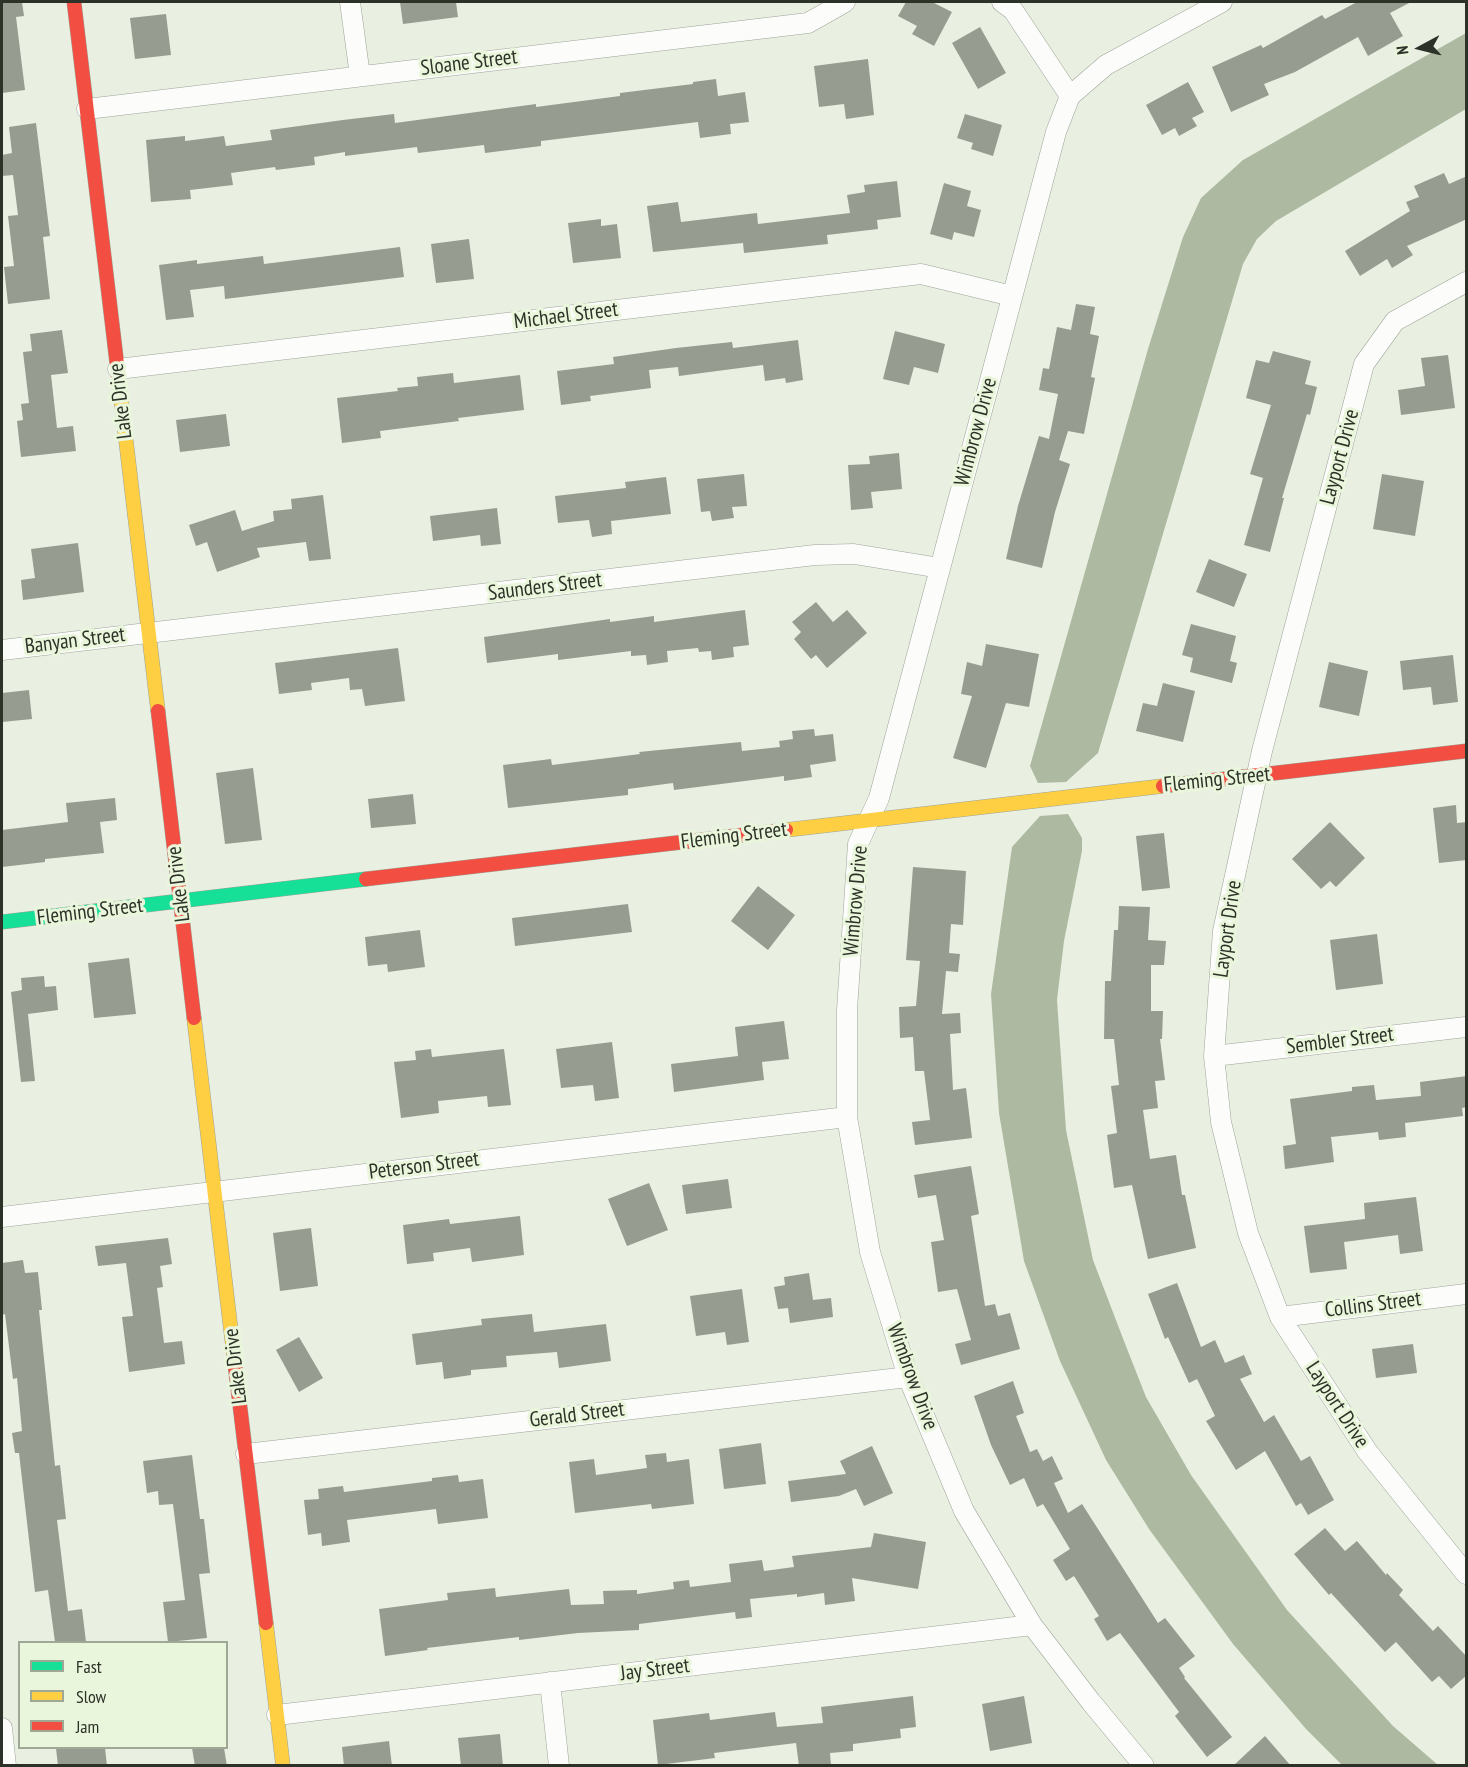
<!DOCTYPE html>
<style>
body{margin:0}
#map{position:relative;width:1468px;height:1767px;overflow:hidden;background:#e9f0e2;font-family:"PT Sans Narrow",sans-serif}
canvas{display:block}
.frame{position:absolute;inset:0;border:3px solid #2d3228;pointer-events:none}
.legend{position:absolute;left:18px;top:1641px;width:210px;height:108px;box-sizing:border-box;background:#eaf6dc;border:2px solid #9ea894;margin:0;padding:8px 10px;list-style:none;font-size:18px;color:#2d3228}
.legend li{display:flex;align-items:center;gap:12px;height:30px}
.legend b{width:30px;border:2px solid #9ea894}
.north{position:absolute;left:1390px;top:18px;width:60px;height:60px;-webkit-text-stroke:4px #eaf6dc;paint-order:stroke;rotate:263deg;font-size:16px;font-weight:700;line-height:24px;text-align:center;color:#2d3228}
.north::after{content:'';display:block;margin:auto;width:21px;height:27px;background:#2d3228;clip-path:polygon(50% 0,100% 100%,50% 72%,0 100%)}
</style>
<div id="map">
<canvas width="1468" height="1767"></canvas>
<div class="frame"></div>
<ul class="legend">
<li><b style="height:8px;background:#16e098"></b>Fast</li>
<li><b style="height:8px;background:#ffcf43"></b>Slow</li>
<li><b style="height:8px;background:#f24e42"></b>Jam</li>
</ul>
<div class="north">N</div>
</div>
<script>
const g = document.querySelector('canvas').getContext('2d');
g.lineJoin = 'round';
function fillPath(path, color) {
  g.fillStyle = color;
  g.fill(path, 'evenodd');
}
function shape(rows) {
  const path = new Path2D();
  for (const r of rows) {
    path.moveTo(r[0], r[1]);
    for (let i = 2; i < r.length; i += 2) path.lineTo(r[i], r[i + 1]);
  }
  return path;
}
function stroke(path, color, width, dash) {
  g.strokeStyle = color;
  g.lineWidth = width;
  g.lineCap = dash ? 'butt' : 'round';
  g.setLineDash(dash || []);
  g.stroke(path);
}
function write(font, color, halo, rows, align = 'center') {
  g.font = font + ' "PT Sans Narrow",sans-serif';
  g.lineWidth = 6;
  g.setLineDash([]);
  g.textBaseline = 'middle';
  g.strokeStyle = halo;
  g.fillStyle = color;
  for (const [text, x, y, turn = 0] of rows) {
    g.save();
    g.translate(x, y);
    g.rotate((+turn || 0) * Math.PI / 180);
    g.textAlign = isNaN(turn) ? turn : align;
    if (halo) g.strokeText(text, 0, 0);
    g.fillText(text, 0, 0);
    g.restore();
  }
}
fillPath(shape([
 [1466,33,1466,109,1276,221,1257,239,1243,264,1098,753,1066,782,1038,783,1030,766,1148,349,1183,237,1201,198,1243,160],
 [1068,814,1082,838,1082,851,1064,941,1057,1000,1066,1130,1093,1260,1124,1341,1146,1397,1191,1475,1287,1610,1393,1726,1438,1765,1342,1765,1306,1729,1233,1644,1149,1529,1106,1460,1060,1361,1024,1261,999,1113,991,994,1012,847,1040,816]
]), '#aeb9a1');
fillPath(shape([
 [2,2,22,2,24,16,16,17,25,90,2,93],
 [400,2,456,2,458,17,403,24],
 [906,2,932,2,952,12,934,46,912,34,917,26,898,16],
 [1357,2,1411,2,1390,13,1403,36,1368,56,1358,37,1295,72,1264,84,1269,95,1231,112,1212,67,1261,45,1263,48,1322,15,1325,19],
 [166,14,171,55,135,59,130,18],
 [980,27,1006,73,978,89,952,43],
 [868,59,874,115,846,119,844,104,819,107,814,66],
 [716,79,718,96,745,92,749,122,730,124,731,134,700,138,698,122,541,141,541,146,485,153,484,145,418,153,417,147,345,156,345,152,314,157,315,165,276,170,275,167,231,173,233,185,190,190,191,199,151,202,146,140,185,136,185,141,224,136,226,146,272,140,270,130,343,120,394,114,395,123,536,104,536,107,620,96,620,93,693,84,693,82],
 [1188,82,1204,112,1192,118,1197,126,1179,136,1175,128,1162,135,1146,105],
 [965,114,1002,125,993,156,971,149,973,143,957,138],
 [36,123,50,236,43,237,50,299,8,304,4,267,14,266,8,216,18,215,13,175,2,176,2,155,12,153,9,127],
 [1444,173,1449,184,1467,176,1467,219,1407,246,1413,255,1392,268,1387,259,1360,276,1345,251,1410,211,1406,202,1419,197,1414,186],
 [897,181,901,217,877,220,878,229,827,235,828,244,744,253,743,243,653,252,647,206,678,202,681,222,757,213,758,224,850,213,847,195,865,192,864,185],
 [944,183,971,191,967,206,981,210,974,237,954,232,952,240,930,234],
 [601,219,601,226,617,224,621,258,573,263,568,223],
 [469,239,474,279,436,283,431,244],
 [400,247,404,277,225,299,224,286,190,290,194,317,166,320,159,265,197,260,197,264,263,256,264,264],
 [1076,304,1095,307,1090,334,1099,336,1091,377,1095,378,1084,434,1068,431,1059,460,1070,464,1055,512,1042,568,1006,559,1018,506,1039,436,1049,439,1058,394,1039,390,1043,368,1049,369,1057,327,1071,330],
 [62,330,68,373,51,375,57,428,73,426,76,451,21,457,17,421,23,420,21,404,29,403,23,352,32,351,30,334],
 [895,331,945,344,938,373,914,367,909,385,883,379],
 [798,340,803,380,786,383,785,378,765,381,763,365,679,376,678,367,649,370,651,388,590,396,591,401,561,405,557,371,614,364,613,357,676,348,732,342,733,348],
 [1273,351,1311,361,1305,384,1317,387,1310,415,1307,414,1282,498,1284,498,1270,552,1244,545,1263,478,1250,474,1271,405,1246,398,1256,360,1269,363],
 [1448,355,1455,408,1401,415,1398,390,1425,386,1421,358],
 [453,373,454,383,520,375,524,410,458,418,459,421,380,431,381,438,342,443,337,398,398,391,397,388,418,386,417,377],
 [226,414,230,446,180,452,176,420],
 [899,453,902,489,871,492,873,508,851,510,848,465,870,464,869,456],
 [744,474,747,506,732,507,734,518,712,521,710,511,701,512,697,479],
 [1382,474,1424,481,1415,536,1373,529],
 [666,477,671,514,611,521,612,534,592,537,589,520,558,523,555,496,626,488,625,482],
 [323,495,331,559,309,561,306,542,257,548,260,557,217,572,207,542,196,546,189,525,235,510,242,531,274,521,273,511,292,509,291,499],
 [497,508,501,544,481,546,480,535,433,541,430,516],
 [78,543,84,592,23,600,21,580,35,578,31,549],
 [1209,559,1247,574,1234,607,1196,592],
 [816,602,833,622,847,610,867,633,827,668,816,655,811,659,794,639,801,632,792,622],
 [745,610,749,645,733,647,734,657,712,660,711,651,699,652,698,648,667,651,668,662,647,665,646,655,631,656,631,651,558,660,558,654,487,663,484,637,610,619,610,622,654,616,654,622],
 [1191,624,1236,636,1230,661,1237,663,1232,683,1190,672,1193,658,1182,655],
 [986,644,1039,654,1029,707,1006,703,986,768,953,758,972,696,961,694,967,662,982,666],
 [398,648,405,701,365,706,362,689,350,690,349,678,311,683,312,690,279,694,275,663],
 [1453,655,1458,702,1433,705,1431,687,1403,690,1400,661],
 [1329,662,1368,671,1359,716,1319,707],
 [1163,683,1195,691,1183,742,1136,731,1143,703,1157,706],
 [29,690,32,719,2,722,2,693],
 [814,729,815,736,833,734,836,761,810,765,812,777,784,781,784,776,674,790,673,783,628,789,628,795,508,808,503,765,551,759,552,765,640,754,639,752,741,742,742,751,780,747,779,741,793,739,792,731],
 [253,768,262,840,225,844,216,773],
 [413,794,416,824,371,828,368,799],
 [115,798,117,820,100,822,104,853,45,859,45,862,2,867,2,830,68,822,66,803],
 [1456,805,1457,823,1467,822,1467,860,1439,863,1433,808],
 [1330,822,1365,858,1336,887,1330,881,1321,889,1292,859],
 [1164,833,1170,888,1142,891,1136,836],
 [913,867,966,871,963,925,951,924,949,953,960,954,958,972,946,971,942,1014,960,1013,961,1033,950,1034,953,1090,966,1088,972,1138,915,1145,912,1122,930,1120,924,1071,915,1071,913,1037,900,1038,899,1007,916,1006,920,961,906,960],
 [758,886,795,915,768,950,731,921],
 [628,904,632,932,515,946,512,918],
 [1119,906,1150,907,1148,940,1166,941,1164,965,1151,965,1151,1011,1163,1011,1162,1039,1160,1039,1165,1080,1155,1081,1158,1108,1143,1110,1150,1159,1176,1155,1182,1195,1185,1195,1196,1248,1148,1259,1132,1185,1114,1188,1107,1135,1117,1133,1111,1086,1119,1085,1114,1039,1104,1039,1105,981,1111,981,1114,930,1118,930],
 [420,930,425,967,388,972,387,964,368,966,365,937],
 [1377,934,1383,984,1336,990,1330,940],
 [129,958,136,1014,94,1018,88,963],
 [44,976,45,987,56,986,58,1010,28,1014,35,1081,21,1082,11,992,22,990,21,978],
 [784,1021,789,1059,762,1062,764,1080,674,1092,671,1064,738,1056,735,1027],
 [612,1042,619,1098,595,1101,593,1085,561,1088,556,1049],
 [431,1049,432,1057,504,1049,511,1105,488,1107,487,1096,438,1101,439,1113,401,1118,394,1062,416,1060,415,1051],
 [1467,1076,1467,1107,1462,1108,1463,1116,1405,1123,1406,1137,1379,1140,1378,1132,1331,1137,1334,1162,1285,1169,1283,1146,1296,1144,1290,1099,1352,1091,1352,1087,1374,1085,1376,1100,1421,1096,1420,1082],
 [971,1166,979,1214,971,1216,985,1306,995,1304,998,1316,1010,1313,1020,1349,961,1365,955,1344,971,1340,957,1289,938,1292,931,1242,944,1240,936,1195,918,1198,914,1175],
 [728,1179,732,1208,686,1214,682,1185],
 [649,1183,668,1230,627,1246,608,1199],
 [1416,1197,1423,1251,1400,1254,1398,1235,1344,1242,1347,1269,1310,1273,1304,1226,1365,1219,1364,1203],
 [520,1216,524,1255,472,1262,470,1248,433,1253,434,1261,407,1264,403,1225,449,1219,450,1224],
 [311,1228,318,1286,280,1291,273,1233],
 [168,1238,172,1264,160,1266,163,1287,157,1288,164,1343,182,1341,185,1364,129,1372,122,1317,133,1316,126,1263,98,1266,95,1246],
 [23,1260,25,1273,38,1272,42,1310,39,1310,55,1466,60,1465,66,1519,57,1520,68,1611,82,1609,86,1642,55,1642,48,1590,35,1592,19,1453,15,1453,12,1433,22,1431,17,1378,13,1379,5,1314,2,1315,2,1263],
 [809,1273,813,1300,831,1298,833,1317,790,1323,788,1308,778,1309,774,1287,785,1285,784,1277],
 [1177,1283,1201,1347,1215,1340,1225,1363,1244,1355,1252,1374,1240,1379,1264,1422,1274,1415,1301,1461,1310,1456,1334,1500,1308,1515,1301,1503,1296,1506,1265,1451,1236,1470,1206,1421,1215,1416,1197,1379,1189,1383,1168,1337,1165,1339,1148,1294],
 [742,1289,749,1342,727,1345,725,1332,696,1336,690,1296],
 [532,1314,534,1332,606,1324,611,1361,559,1368,557,1352,506,1356,507,1367,471,1370,471,1375,444,1379,442,1362,416,1365,412,1334,482,1325,481,1319],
 [299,1337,323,1378,299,1392,276,1350],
 [1413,1344,1417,1373,1376,1378,1372,1349],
 [1013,1381,1024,1413,1016,1416,1030,1452,1037,1449,1043,1461,1052,1456,1063,1479,1054,1483,1068,1513,1082,1504,1158,1623,1165,1618,1195,1656,1179,1668,1185,1677,1184,1678,1232,1737,1207,1757,1175,1716,1179,1712,1120,1633,1107,1641,1094,1619,1099,1616,1074,1576,1066,1581,1053,1560,1070,1549,1043,1504,1037,1507,1024,1478,1010,1485,991,1445,974,1396],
 [761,1443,766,1484,724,1489,719,1449],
 [872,1446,893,1493,864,1506,856,1489,839,1496,791,1502,788,1481,846,1474,840,1461],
 [666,1453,667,1462,689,1459,694,1504,652,1509,651,1504,575,1513,569,1462,594,1459,596,1475,647,1468,645,1455],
 [192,1455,200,1519,204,1519,210,1573,199,1574,207,1638,168,1642,163,1602,185,1600,173,1504,159,1505,158,1491,147,1493,143,1461],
 [458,1475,459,1482,483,1479,488,1518,438,1524,436,1509,347,1520,350,1542,322,1546,321,1533,308,1535,304,1500,319,1499,318,1489,343,1486,344,1492,432,1481,432,1478],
 [1325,1528,1345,1551,1357,1541,1386,1575,1387,1573,1403,1590,1399,1595,1433,1631,1438,1626,1467,1657,1467,1675,1451,1689,1439,1676,1432,1682,1396,1642,1385,1652,1331,1593,1329,1595,1294,1554],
 [874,1533,926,1542,918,1589,852,1578,855,1601,825,1605,824,1593,797,1597,797,1594,750,1599,752,1617,736,1619,735,1612,639,1624,639,1630,578,1633,519,1640,519,1637,427,1648,428,1650,385,1656,379,1609,448,1600,447,1593,495,1588,496,1597,569,1589,571,1605,604,1604,603,1591,637,1590,637,1594,674,1589,673,1582,689,1580,690,1587,731,1582,729,1564,762,1560,764,1571,794,1567,792,1556,871,1547],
 [913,1696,916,1727,900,1729,901,1738,853,1744,853,1751,830,1753,831,1766,799,1766,796,1743,714,1753,715,1758,658,1765,653,1720,709,1713,710,1720,775,1712,777,1727,823,1723,821,1707],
 [1024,1696,1032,1743,990,1751,982,1704],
 [500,1734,503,1766,461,1766,458,1738],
 [1265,1736,1291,1766,1233,1766],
 [389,1741,392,1766,344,1766,342,1747],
 [56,1748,105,1748,107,1766,58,1766],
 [192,1748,224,1748,227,1766,195,1766]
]), '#969c90');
const street = shape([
 [350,2,360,76],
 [1002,2,1013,10,1070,96],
 [87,109,808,23,845,2],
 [1466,282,1395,321,1364,364,1262,751,1223,931,1214,1056,1221,1122,1248,1233,1280,1317,1367,1451,1466,1574],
 [118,369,921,274,1012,296],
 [2,650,815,555,854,554,940,568],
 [1214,1056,1466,1027],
 [2,1217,847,1117],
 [1280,1317,1466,1294],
 [246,1454,908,1377],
 [550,1682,559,1766],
 [277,1715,1032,1625],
 [2,1728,6,1766],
 [1144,1766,1091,1702,1032,1625,964,1511,908,1377,870,1252,847,1117,847,1010,858,844,879,798,1056,132,1070,96,1106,65,1222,2]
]);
const fast = shape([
 [2,922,366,879]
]);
const slow = shape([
 [120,390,158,711],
 [786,830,1163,786],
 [194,1018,235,1365],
 [266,1623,283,1766]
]);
const jam = shape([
 [74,2,120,390],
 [158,711,194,1018],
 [1163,786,1466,751],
 [366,879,786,830],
 [235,1365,266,1623]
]);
stroke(street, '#9ea499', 21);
stroke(fast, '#9ea499', 15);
stroke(slow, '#9ea499', 15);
stroke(jam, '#9ea499', 15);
stroke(street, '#fcfdfb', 20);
stroke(fast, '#16e098', 14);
stroke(slow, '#ffcf43', 14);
stroke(jam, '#f24e42', 14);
write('21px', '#2d3228', '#eaf6dc', [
 ["Sloane Street",469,63,-7],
 ["Michael Street",566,316,-7],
 ["Lake Drive",121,401,-97],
 ["Wimbrow Drive",976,432,-75],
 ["Layport Drive",1340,457,-75],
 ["Saunders Street",545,587,-7],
 ["Banyan Street",75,641,-7],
 ["Fleming Street",1217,780,-6],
 ["Fleming Street",734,836,-7],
 ["Lake Drive",179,884,-97],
 ["Wimbrow Drive",856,901,-85],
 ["Fleming Street",90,912,-7],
 ["Layport Drive",1228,929,-82],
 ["Sembler Street",1340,1041,-7],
 ["Peterson Street",424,1166,-7],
 ["Collins Street",1373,1305,-7],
 ["Lake Drive",236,1366,-97],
 ["Wimbrow Drive",912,1377,70],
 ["Layport Drive",1337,1405,57],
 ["Gerald Street",577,1415,-7],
 ["Jay Street",655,1670,-7]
]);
</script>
